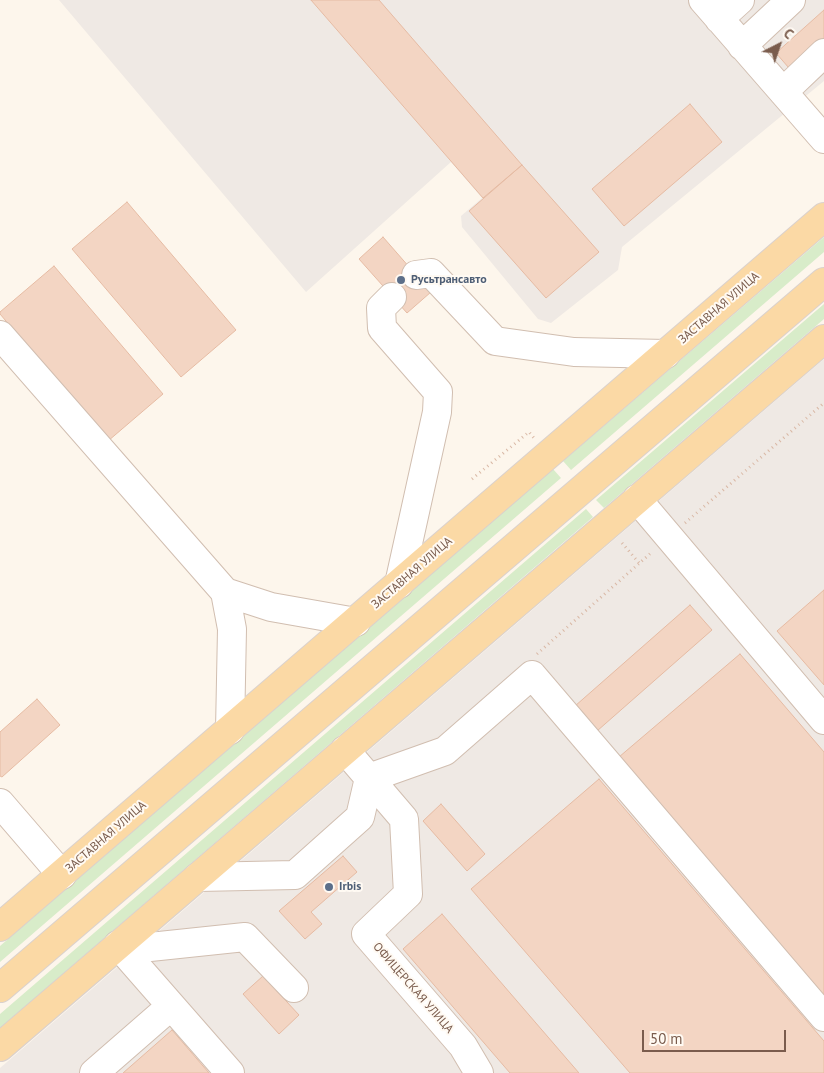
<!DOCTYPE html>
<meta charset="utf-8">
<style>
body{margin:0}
#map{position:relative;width:824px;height:1073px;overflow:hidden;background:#fdf6ec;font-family:"PT Sans",sans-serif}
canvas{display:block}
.north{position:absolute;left:754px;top:20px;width:50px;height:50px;-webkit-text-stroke:4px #fffaf3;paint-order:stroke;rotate:41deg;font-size:14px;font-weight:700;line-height:20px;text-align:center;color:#7a5c4d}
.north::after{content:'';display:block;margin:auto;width:18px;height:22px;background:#7a5c4d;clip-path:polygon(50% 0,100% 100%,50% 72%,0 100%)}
.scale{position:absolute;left:642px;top:1030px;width:144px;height:22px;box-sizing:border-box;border:2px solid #7a5c4d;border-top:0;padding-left:6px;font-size:15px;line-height:18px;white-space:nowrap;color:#7a5c4d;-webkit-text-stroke:4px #fffaf3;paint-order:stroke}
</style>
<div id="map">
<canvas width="824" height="1073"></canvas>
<div class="north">С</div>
<div class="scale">50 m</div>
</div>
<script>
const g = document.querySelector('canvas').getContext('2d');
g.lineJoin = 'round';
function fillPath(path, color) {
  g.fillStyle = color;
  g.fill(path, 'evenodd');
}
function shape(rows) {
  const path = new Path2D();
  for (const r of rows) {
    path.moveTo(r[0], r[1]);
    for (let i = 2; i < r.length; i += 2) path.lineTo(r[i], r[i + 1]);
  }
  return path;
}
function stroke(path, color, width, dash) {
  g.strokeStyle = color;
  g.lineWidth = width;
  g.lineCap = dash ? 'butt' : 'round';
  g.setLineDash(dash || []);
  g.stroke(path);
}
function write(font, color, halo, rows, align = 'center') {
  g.font = font + ' "PT Sans",sans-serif';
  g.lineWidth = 4;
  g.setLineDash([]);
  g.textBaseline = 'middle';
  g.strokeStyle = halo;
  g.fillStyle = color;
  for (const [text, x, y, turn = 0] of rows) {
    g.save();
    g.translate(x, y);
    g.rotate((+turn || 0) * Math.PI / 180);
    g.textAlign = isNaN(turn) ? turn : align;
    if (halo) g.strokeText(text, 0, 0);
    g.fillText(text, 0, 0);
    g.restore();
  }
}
fillPath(shape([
 [59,0,824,0,824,81,622,247,618,270,551,323,538,319,462,227,461,216,482,198,451,162,306,292],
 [824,359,824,1073,0,1073,0,1068]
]), '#efe9e4');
fillPath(shape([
 [824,237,824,252,571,470,563,461],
 [824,304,824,319,604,508,596,500],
 [553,469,561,478,0,962,0,946],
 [586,509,593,517,0,1028,0,1014]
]), '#d8ecc9');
const building = shape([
 [311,0,379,0,522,165,483,198,311,0],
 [824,10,824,50,795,75,776,53,824,10],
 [690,104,722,142,624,226,592,189,690,104],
 [522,165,599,252,546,298,469,211,522,165],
 [127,202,236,330,181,377,72,249,127,202],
 [383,237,431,292,407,313,359,259,383,237],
 [54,266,163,394,108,441,0,314,0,312,54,266],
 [824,590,824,685,777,631,824,590],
 [690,605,712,630,597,731,575,706,690,605],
 [740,654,824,752,824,996,619,757,740,654],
 [37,699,60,725,2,777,0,776,0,732,37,699],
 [599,779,824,1041,824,1073,630,1073,471,889,599,779],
 [441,804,485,854,467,871,423,821,441,804],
 [343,856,357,872,311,912,322,924,305,939,279,911,343,856],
 [442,914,579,1073,510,1073,403,949,442,914],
 [263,976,299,1015,279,1034,243,994,263,976],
 [172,1030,209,1073,123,1073,172,1030]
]);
fillPath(building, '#f3d5c3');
stroke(building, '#e6bba3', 1);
const minor = shape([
 [703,0,824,139],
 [719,19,740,0],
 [742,46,791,0],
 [783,92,824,53],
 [416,275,431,273,495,341,574,352,666,354],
 [392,297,381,308,382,328,438,392,437,412,399,584],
 [0,335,225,592,232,629,230,730],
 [637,499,824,720],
 [225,592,271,607,356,622],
 [0,803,62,875],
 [198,877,295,875,360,817,369,778,345,750],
 [118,945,150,947,245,937,294,988],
 [118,945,230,1073],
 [94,1073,171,1006],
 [479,1073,463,1046,366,934,408,894,404,819,369,778,445,751,532,675,824,1017]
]);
const major = shape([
 [0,927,824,217],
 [0,988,824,282],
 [0,1047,824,339]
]);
stroke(minor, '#d1beb0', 30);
stroke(major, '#dad1cd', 30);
stroke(shape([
 [472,479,529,432,534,438],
 [685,523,824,403],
 [622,543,640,564],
 [537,654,652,552]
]), '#d9b8a5', 3, [1, 4]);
stroke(minor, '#fff', 28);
stroke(major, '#fbd9a5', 28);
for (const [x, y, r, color] of [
 [401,280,5,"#5c6f8a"],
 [329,887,5,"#5c6f8a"]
]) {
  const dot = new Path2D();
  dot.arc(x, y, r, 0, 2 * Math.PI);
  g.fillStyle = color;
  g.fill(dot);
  stroke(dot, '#fffaf3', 2);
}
write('bold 12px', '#4e5e75', '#fffaf3', [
 ["Русьтрансавто",411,280],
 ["Irbis",339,887]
], 'left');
write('12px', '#7a5c4d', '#fffaf3', [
 ["ЗАСТАВНАЯ УЛИЦА",719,308,-41],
 ["ЗАСТАВНАЯ УЛИЦА",412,573,-41],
 ["ЗАСТАВНАЯ УЛИЦА",106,837,-41],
 ["ОФИЦЕРСКАЯ УЛИЦА",413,988,49]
]);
</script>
